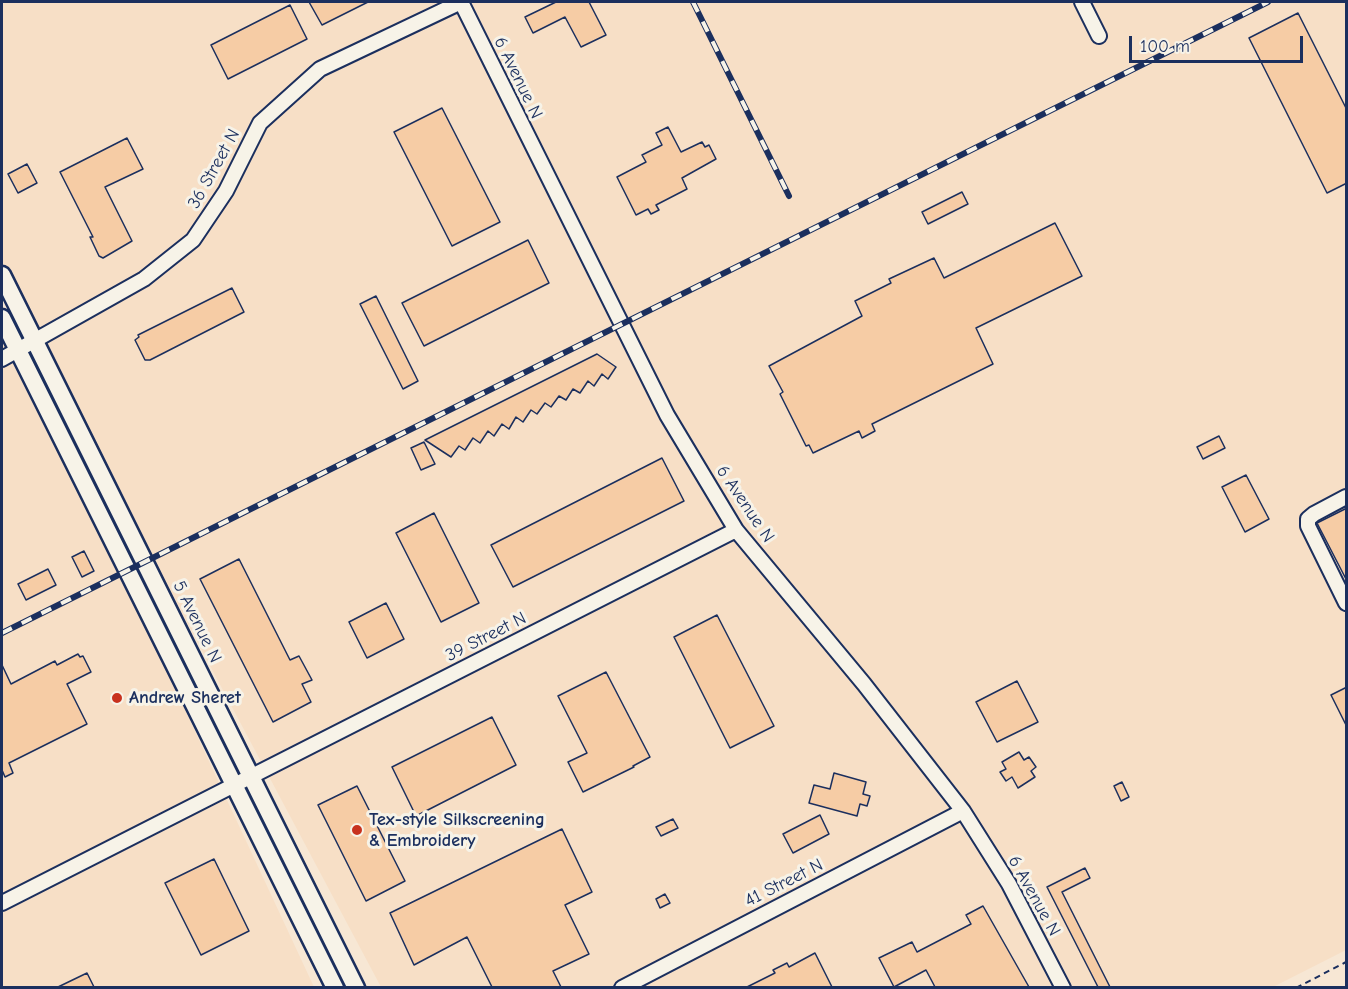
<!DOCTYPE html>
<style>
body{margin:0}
#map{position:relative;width:1348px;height:989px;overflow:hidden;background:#f7e7d4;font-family:"Comic Neue",sans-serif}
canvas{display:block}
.frame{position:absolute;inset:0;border:3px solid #1b2f5e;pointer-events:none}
.scale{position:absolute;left:1129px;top:36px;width:174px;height:27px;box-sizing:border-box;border:3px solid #1b2f5e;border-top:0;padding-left:8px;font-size:18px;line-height:21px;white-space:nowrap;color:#1b2f5e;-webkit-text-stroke:4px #f7f3e8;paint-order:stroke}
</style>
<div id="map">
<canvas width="1348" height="989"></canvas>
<div class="frame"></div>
<div class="scale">100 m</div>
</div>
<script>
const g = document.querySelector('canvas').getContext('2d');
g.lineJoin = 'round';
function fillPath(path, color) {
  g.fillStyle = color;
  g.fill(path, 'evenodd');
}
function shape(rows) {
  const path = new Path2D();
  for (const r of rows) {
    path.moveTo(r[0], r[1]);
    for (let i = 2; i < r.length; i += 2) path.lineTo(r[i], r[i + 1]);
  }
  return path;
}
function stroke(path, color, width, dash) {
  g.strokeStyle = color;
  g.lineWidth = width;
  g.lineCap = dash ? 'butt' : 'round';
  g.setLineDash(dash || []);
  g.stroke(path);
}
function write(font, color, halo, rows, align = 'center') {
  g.font = font + ' "Comic Neue",sans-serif';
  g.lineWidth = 6;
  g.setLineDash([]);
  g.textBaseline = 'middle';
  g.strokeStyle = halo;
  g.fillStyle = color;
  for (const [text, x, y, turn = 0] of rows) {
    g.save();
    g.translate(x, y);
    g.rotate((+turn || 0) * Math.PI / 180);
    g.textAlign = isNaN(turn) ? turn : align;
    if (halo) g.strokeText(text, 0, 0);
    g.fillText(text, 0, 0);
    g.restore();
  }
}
fillPath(shape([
 [2,2,1346,2,1346,950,1271,988,381,987,2,275],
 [2,319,18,351,314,987,2,987]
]), '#f7dfc6');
const building = shape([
 [309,2,368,2,322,25,309,2],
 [556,2,589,2,606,35,581,47,565,17,533,33,525,17,556,2],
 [290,5,307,39,228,79,211,45,290,5],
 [1298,13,1347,110,1347,183,1327,193,1249,38,1298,13],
 [442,108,500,222,452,246,394,132,442,108],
 [668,127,681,152,702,142,705,147,709,145,716,159,682,178,687,189,656,205,659,210,651,214,648,209,636,215,617,177,646,162,642,155,662,145,656,133,668,127],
 [127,138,143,169,105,187,132,241,103,258,99,256,90,237,93,237,60,172,127,138],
 [27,164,37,183,18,193,8,174,27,164],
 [962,192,968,204,928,224,922,212,962,192],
 [1055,223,1082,276,976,328,993,364,872,424,875,431,862,438,859,431,813,453,809,445,806,446,780,394,783,392,769,366,862,316,855,301,891,283,889,279,934,258,944,278,1055,223],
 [528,240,549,283,424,346,402,303,528,240],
 [232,288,244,312,150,360,145,360,135,340,139,337,138,335,232,288],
 [376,296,418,381,403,389,360,304,376,296],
 [597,354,616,367,608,379,602,374,594,386,588,381,580,393,573,389,566,400,559,396,551,407,545,403,537,414,531,410,523,422,516,417,509,429,502,424,494,436,488,431,480,443,473,438,465,450,459,446,451,457,425,440,597,354],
 [1219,436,1225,448,1203,459,1197,447,1219,436],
 [424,442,435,464,421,470,411,448,424,442],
 [662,458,684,501,513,587,491,545,662,458],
 [1246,475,1269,519,1245,532,1222,487,1246,475],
 [1347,508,1347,581,1317,523,1347,508],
 [434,513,479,603,441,622,396,533,434,513],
 [84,551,94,571,82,577,72,557,84,551],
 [239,559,290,660,299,656,312,680,302,684,311,702,273,722,200,579,239,559],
 [48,569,56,585,26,600,18,584,48,569],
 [386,603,404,639,367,658,349,622,386,603],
 [717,615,774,726,730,748,674,637,717,615],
 [78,654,80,657,83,656,91,672,67,684,87,724,9,763,13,773,5,777,2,770,2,665,11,684,55,661,57,665,78,654],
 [606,672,650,757,633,766,634,767,583,792,568,762,587,753,558,696,606,672],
 [1017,681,1038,722,997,742,976,702,1017,681],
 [1347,687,1347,727,1331,695,1347,687],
 [492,717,516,765,416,816,392,767,492,717],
 [1019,752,1024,760,1029,757,1036,767,1031,771,1035,777,1018,788,1012,777,1006,781,1000,772,1006,769,1002,762,1019,752],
 [834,773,866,782,863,794,870,796,867,806,860,804,857,816,809,803,814,785,830,789,834,773],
 [1122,782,1129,797,1121,801,1114,786,1122,782],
 [357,786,405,881,366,901,318,805,357,786],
 [820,815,829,834,793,853,783,834,820,815],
 [673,819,678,828,661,836,656,827,673,819],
 [562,829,592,892,565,905,589,954,553,971,561,987,492,987,467,937,414,965,390,913,562,829],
 [214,859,249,931,201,955,165,883,214,859],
 [1085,868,1090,878,1062,892,1110,987,1098,987,1047,887,1085,868],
 [665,894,670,903,660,908,656,899,665,894],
 [983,906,1029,987,935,987,926,970,894,987,879,958,912,942,917,952,971,924,966,915,983,906],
 [815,953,832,987,747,987,775,973,773,970,787,963,789,967,815,953],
 [87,973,94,987,58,987,87,973]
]);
fillPath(building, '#f6cca5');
stroke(building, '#1b2f5e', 1.5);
const minor = shape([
 [461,2,667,415,736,530,864,684,963,811,1009,884,1063,988],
 [1082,2,1099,36],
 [2,359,144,279,193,240,226,191,260,123,320,69,461,2],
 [1346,497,1314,514,1308,519,1308,526,1346,603],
 [2,903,736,530],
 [622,988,963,811]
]);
const major = shape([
 [2,275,356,988],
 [2,318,335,988]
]);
stroke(minor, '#1b2f5e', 18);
stroke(major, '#1b2f5e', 21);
stroke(shape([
 [1296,988,1346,962]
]), '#1b2f5e', 2, [6, 4.5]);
stroke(minor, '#f7f3e8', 14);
stroke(major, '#f7f3e8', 16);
const rail = shape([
 [693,2,789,196],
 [2,633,1268,2]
]);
stroke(rail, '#1b2f5e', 6);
stroke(rail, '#f7f3e8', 4, [11]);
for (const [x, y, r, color] of [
 [117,698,6,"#c8321e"],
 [357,830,6,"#c8321e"]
]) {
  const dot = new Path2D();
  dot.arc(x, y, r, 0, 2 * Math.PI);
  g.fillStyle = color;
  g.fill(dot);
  stroke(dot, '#f7f3e8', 2);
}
write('18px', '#1b2f5e', '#f7f3e8', [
 ["6 Avenue N",518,78,64],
 ["36 Street N",214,169,-61],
 ["6 Avenue N",745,504,56],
 ["5 Avenue N",197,622,64],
 ["39 Street N",486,637,-27],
 ["41 Street N",784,883,-27],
 ["6 Avenue N",1034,896,61]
]);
write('bold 18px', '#1b2f5e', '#f7f3e8', [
 ["Andrew Sheret",129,698],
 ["Tex-style Silkscreening",369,820],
 ["& Embroidery",369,841]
], 'left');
</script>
